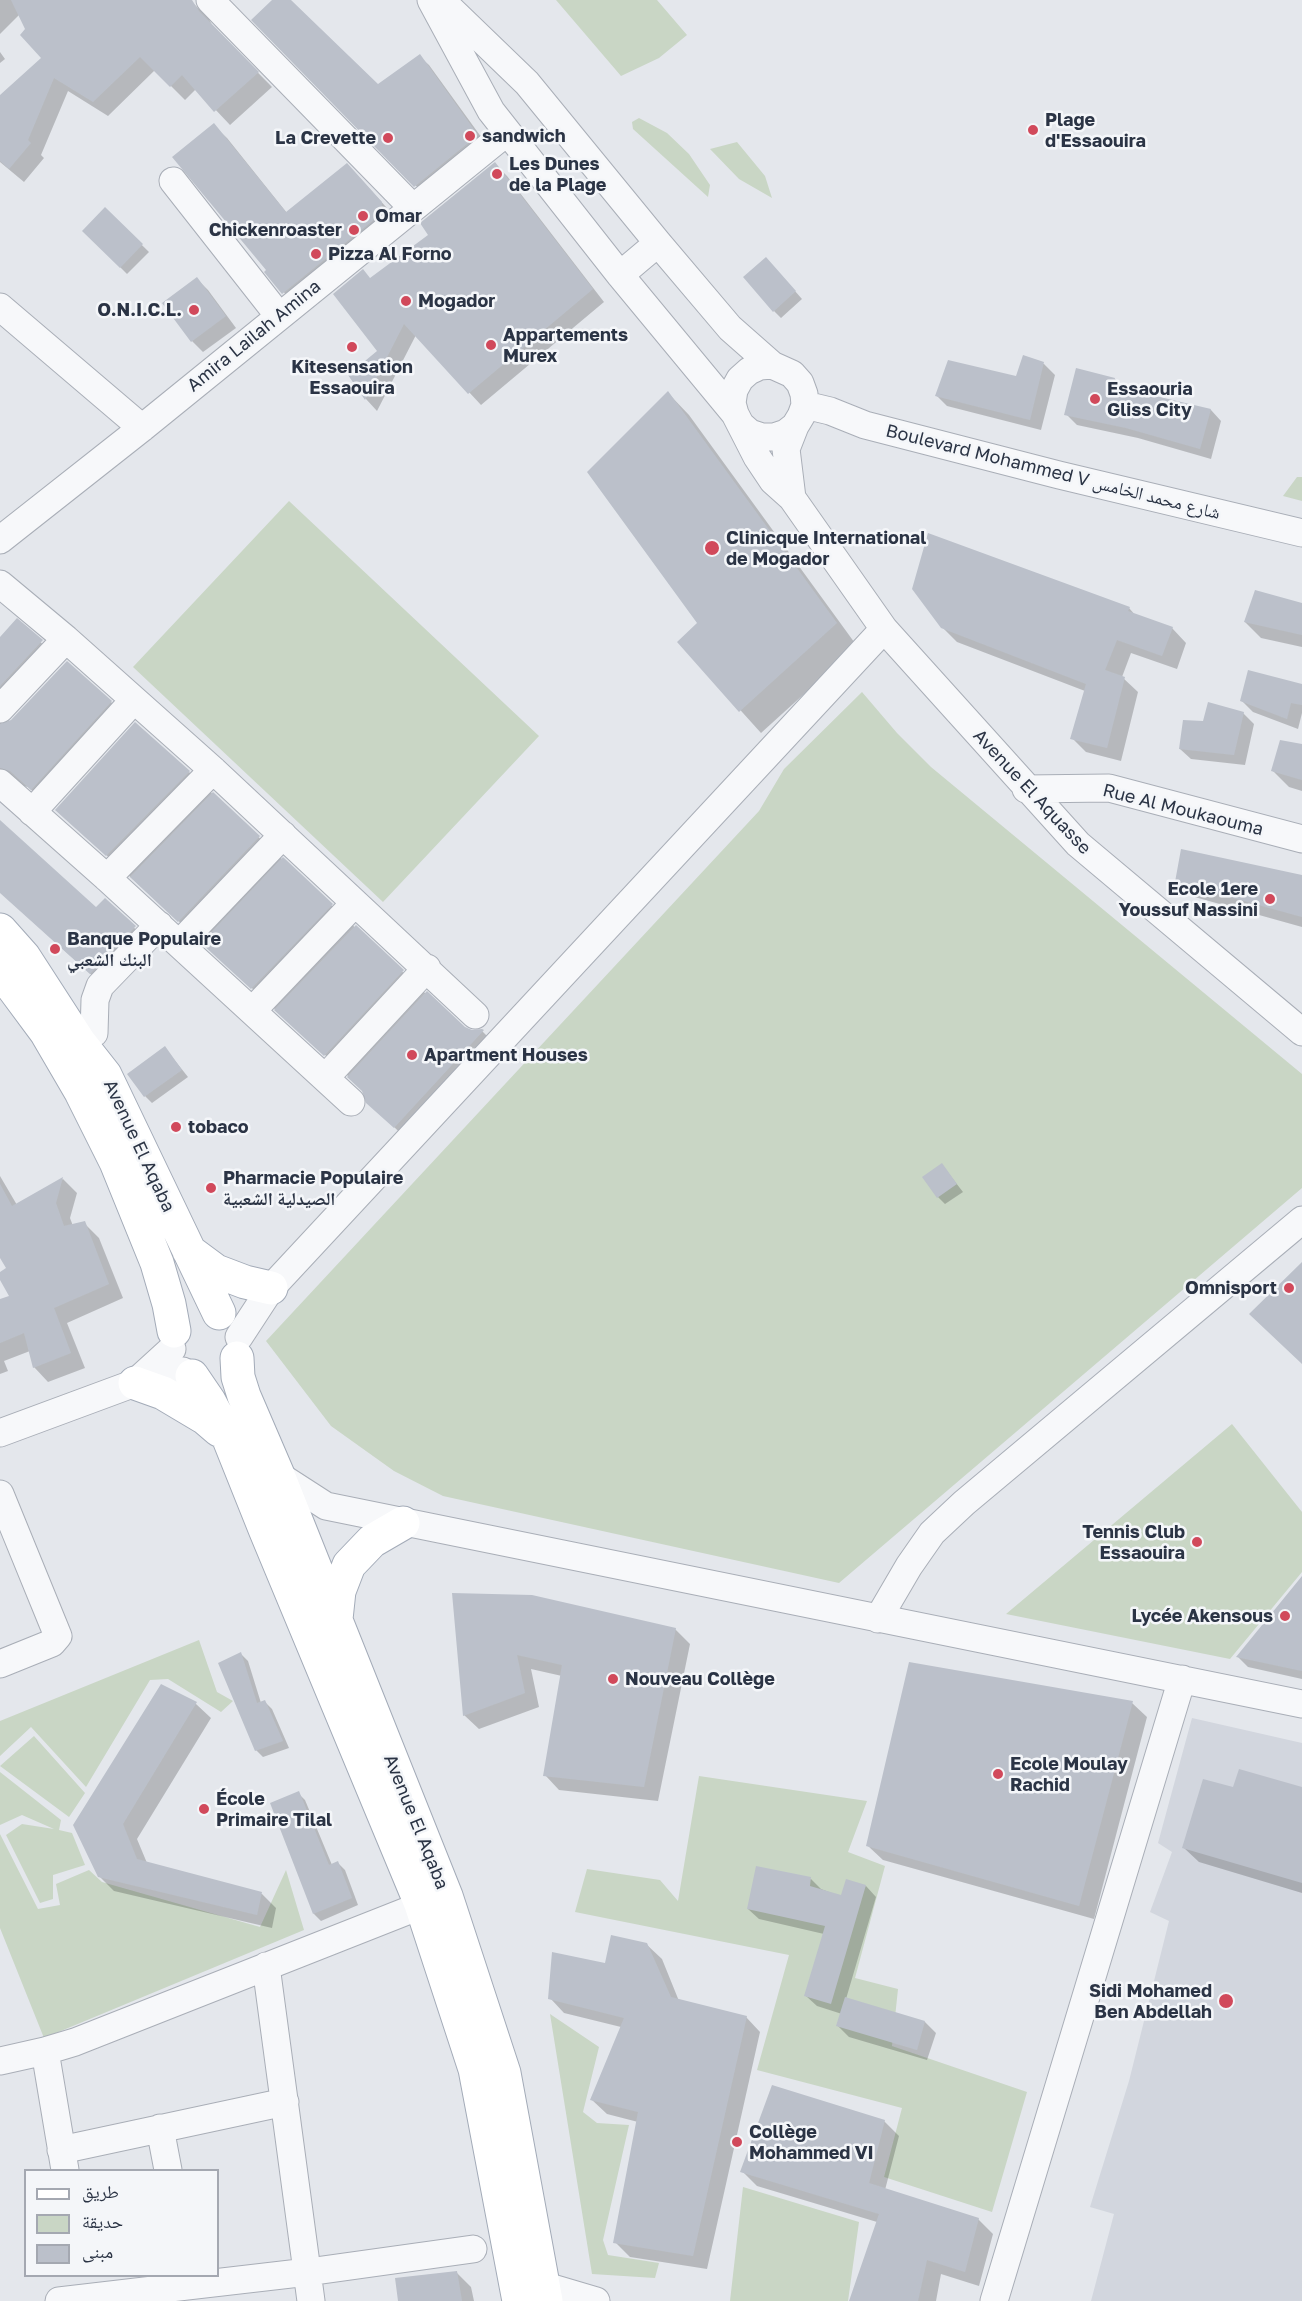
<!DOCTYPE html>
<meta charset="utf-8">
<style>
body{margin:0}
#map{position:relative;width:1302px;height:2301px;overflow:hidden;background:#e4e7ec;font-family:"Golos Text","Noto Naskh Arabic",sans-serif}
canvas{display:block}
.legend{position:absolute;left:24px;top:2169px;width:195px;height:108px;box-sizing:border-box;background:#f4f6f9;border:2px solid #a4a8b1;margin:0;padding:8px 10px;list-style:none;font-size:18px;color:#2b3445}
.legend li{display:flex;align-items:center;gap:12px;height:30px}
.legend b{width:30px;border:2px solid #a4a8b1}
</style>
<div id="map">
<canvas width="1302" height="2301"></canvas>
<ul class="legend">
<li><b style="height:8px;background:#fff"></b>طريق</li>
<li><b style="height:16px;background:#c9d6c5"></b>حديقة</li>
<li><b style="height:16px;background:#bbc0ca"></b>مبنى</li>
</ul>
</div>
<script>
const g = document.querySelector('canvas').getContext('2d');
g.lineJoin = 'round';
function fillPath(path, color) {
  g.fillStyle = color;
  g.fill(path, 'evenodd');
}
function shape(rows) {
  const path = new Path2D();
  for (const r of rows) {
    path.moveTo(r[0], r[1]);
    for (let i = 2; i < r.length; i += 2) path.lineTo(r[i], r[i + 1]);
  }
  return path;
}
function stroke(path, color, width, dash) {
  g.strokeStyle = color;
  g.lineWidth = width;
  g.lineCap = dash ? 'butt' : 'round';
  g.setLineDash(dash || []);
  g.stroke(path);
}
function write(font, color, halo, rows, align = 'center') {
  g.font = font + ' "Golos Text","Noto Naskh Arabic",sans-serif';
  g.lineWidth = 5;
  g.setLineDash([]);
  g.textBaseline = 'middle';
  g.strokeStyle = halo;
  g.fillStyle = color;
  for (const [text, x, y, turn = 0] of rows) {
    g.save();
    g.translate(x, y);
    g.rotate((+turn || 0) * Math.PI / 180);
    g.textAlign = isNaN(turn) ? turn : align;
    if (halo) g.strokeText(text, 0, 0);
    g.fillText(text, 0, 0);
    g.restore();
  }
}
fillPath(shape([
 [1192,1718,1302,1743,1302,2301,1091,2301,1114,2214,1090,2207,1129,2081,1169,1921,1150,1912,1172,1852,1158,1843]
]), '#d2d6de');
fillPath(shape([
 [556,0,657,0,687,35,659,58,621,76],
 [639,118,667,133,689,154,710,185,708,197,633,129,632,122],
 [737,142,765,176,772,198,739,179,710,149],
 [1297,477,1302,477,1302,501,1283,496],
 [289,501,539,736,383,902,133,667],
 [862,692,897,733,931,767,1302,1074,1302,1188,839,1583,443,1496,394,1471,331,1426,266,1341,759,811,784,769],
 [1232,1424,1302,1512,1302,1572,1230,1659,1006,1614],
 [199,1640,217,1692,233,1701,221,1712,168,1679,150,1680,86,1787,31,1727,0,1756,0,1721],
 [34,1736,85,1793,69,1817,0,1766],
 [0,1772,61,1820,59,1830,72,1833,85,1865,53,1875,53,1899,40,1903,6,1835,22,1824,54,1829,22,1815,0,1825],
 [699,1776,867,1801,848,1852,885,1866,855,1978,898,1989,892,2046,1027,2092,992,2212,884,2177,902,2108,757,2070,789,1955,575,1912,587,1869,660,1880,678,1901],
 [0,1834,38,1909,60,1905,56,1884,89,1870,102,1882,260,1927,286,1870,304,1930,44,2038,0,1928],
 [550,2014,599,2047,583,2112,597,2123,629,2125,603,2240,608,2255,659,2263,655,2278,592,2274],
 [743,2187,859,2222,848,2301,730,2301]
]), '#c9d6c5');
fillPath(shape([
 [0,0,190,0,209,19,213,27,272,87,230,125,196,89,185,100,155,70,108,116,68,91,41,155,44,158,24,182,0,162,0,98,44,58,19,15,0,34],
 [274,0,289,0,378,86,419,56,429,65,487,145,425,195,254,20],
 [0,52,5,59,0,63],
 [213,125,227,138,287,213,360,178,395,217,297,307,266,272,268,270],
 [495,164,507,176,604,302,481,405,416,335,377,411,366,399,350,375,379,351,371,279,430,235],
 [105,209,149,252,127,274,84,231],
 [773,266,802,299,781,318,774,311],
 [197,279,208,290,236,328,203,352,192,341,164,303],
 [1024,357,1044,364,1055,375,1041,430,947,406,936,395,1017,377],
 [1077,370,1115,379,1126,390,1211,410,1221,421,1211,459,1138,438,1077,425,1066,414],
 [668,393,689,415,857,646,761,733,679,642,699,624],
 [1302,605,1302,647,1261,638,1245,622],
 [1129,608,1136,616,1172,628,1186,643,1177,669,1131,653,1122,677,1138,692,1121,761,1086,752,1072,738,1085,691,957,642,942,627],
 [17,621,58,658,4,715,1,726,111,702,127,719,49,805,28,787,15,784,0,770,0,639],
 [1302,685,1302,713,1298,729,1253,712,1242,701],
 [1243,713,1254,724,1245,765,1191,759,1180,749,1204,723],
 [1302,746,1302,791,1289,787,1273,771],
 [189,772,426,994,464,1028,472,1032,481,1030,504,1053,417,1149,368,1102,364,1092,347,1075,57,810],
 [0,822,97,910,105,900,151,944,107,989,0,892],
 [1302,876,1302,927,1191,896,1177,881],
 [165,1048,188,1077,152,1103,145,1096],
 [942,1165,963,1192,945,1204,938,1197],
 [0,1176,17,1205,63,1179,77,1193,70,1218,73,1226,84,1223,99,1238,123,1298,67,1323,85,1368,48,1382,34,1367,30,1351,4,1361,8,1371,0,1374,0,1301,12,1297,0,1277,0,1274,8,1269,0,1255],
 [1302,1578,1302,1679,1248,1667,1238,1657],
 [454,1595,675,1629,690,1644,658,1801,559,1790,545,1775,562,1676,531,1669,539,1707,479,1729,464,1715],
 [241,1654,248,1661,261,1703,265,1702,272,1709,289,1748,263,1757,256,1750],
 [162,1686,196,1704,211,1718,137,1839,147,1863,262,1894,276,1908,272,1928,114,1891,99,1876],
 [1132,1703,1147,1717,1094,1919,883,1860,868,1846],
 [1234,1789,1302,1789,1302,1893,1199,1862,1184,1848],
 [298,1793,305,1800,332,1865,338,1863,345,1870,358,1905,321,1921,314,1914],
 [811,1879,821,1889,842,1897,866,1886,876,1897,846,1999,925,2022,936,2033,927,2060,849,2037,838,2026,842,2014,817,2006,806,1996,824,1934,759,1919,748,1909],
 [646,1944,662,1959,679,2001,746,2017,760,2032,707,2269,630,2257,615,2242,638,2122,607,2114,592,2100,621,2027,564,2013,550,1998,607,1964],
 [884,2121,899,2136,885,2190,978,2219,993,2234,979,2286,941,2274,936,2301,851,2301,877,2222,757,2186,742,2171],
 [457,2273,471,2287,474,2301,400,2301]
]), '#0003');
fillPath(shape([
 [11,0,192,0,199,11,259,72,214,112,182,75,170,87,140,57,93,102,54,78,28,140,31,143,9,169,0,161,0,95,41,58,20,35,25,29],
 [272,0,291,0,378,84,420,54,478,135,414,187,251,20],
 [214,123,286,212,347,163,382,202,381,214,282,294,264,272,266,270,172,157],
 [495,162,593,289,468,394,404,324,365,400,348,375,377,351,333,294,363,269,370,278,428,235,420,223],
 [105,207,143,244,120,268,82,231],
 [766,257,796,291,773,312,743,277],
 [197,277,226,316,191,342,162,303],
 [1023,355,1044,362,1030,420,935,396,948,360,1016,376],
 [1076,368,1115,378,1113,386,1211,409,1200,449,1126,428,1064,415],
 [668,391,837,623,739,712,677,642,697,623,587,472],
 [928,533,1130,607,1128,611,1173,627,1162,656,1117,640,1105,670,1125,677,1107,748,1070,739,1086,684,941,628,912,589],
 [1255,590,1302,603,1302,635,1244,622],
 [17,618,43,640,0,686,0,637],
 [67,661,112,701,31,790,10,771,0,768,0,724,11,720],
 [1248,670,1302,684,1302,705,1291,703,1287,719,1240,701],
 [1208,702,1244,712,1234,755,1179,749,1183,720,1203,721],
 [135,722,190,771,106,856,55,810],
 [1280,740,1302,744,1302,780,1271,771],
 [213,792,260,836,178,922,130,877],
 [0,820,96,907,105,898,136,926,90,974,0,893],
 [1181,849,1302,875,1302,917,1175,882],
 [283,857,333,904,251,989,201,943],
 [356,925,404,970,324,1056,274,1010],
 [427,991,465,1027,472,1030,482,1029,484,1030,394,1128,366,1103,362,1091,347,1077],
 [165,1046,182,1070,144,1097,127,1074],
 [942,1163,957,1184,937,1198,922,1177],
 [63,1177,56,1203,64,1226,85,1221,109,1284,54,1308,71,1353,33,1368,24,1333,0,1343,0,1299,9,1296,0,1280,0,1272,6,1268,0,1258,0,1184,12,1206],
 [1302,1262,1302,1364,1249,1314],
 [1302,1576,1302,1671,1236,1657],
 [452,1593,532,1595,676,1628,644,1787,543,1776,562,1665,517,1655,525,1693,463,1716],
 [241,1652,257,1703,265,1700,283,1741,255,1751,218,1663],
 [909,1662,1133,1701,1079,1906,866,1846],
 [161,1684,197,1702,123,1824,137,1859,262,1892,257,1915,98,1877,73,1825],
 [1239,1769,1302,1787,1302,1883,1182,1848,1203,1779,1233,1787],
 [299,1791,329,1865,338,1861,352,1898,313,1914,270,1803],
 [756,1866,811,1877,810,1886,841,1895,846,1879,866,1885,831,2004,804,1996,825,1926,747,1909],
 [611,1935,647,1943,671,1997,747,2016,693,2256,613,2243,638,2112,590,2100,624,2018,548,1999,552,1952,605,1963],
 [845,1997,925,2021,917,2050,836,2026],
 [772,2085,885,2120,869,2183,979,2218,965,2272,927,2260,918,2301,849,2301,879,2214,740,2172],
 [457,2271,462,2301,398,2301,395,2278]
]), '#bbc0ca');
const minor = shape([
 [210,0,413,208],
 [431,0,491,111,620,275,735,414],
 [441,0,527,83,658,243,730,328,772,365],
 [173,181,279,316],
 [620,275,658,243],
 [0,307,142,428],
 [805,405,830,411,865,425,1059,475,1302,533],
 [741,425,750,433,762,437,774,437,786,433,795,426,801,416,805,405,804,394,800,383,792,374,772,365,760,366,749,371,740,379,734,390,732,403,735,414,757,457,773,481,792,498,884,629,1078,844,1302,1032],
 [792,498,786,449,795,426],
 [0,540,142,428,507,132],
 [0,584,66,639,213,770,475,1015],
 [0,709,66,639],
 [0,783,107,878,351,1102],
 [1026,789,1109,788,1302,839],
 [32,812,134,700],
 [107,878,213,770],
 [179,944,283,835],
 [252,1011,355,903],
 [79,1042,94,1033,95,1000,100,986,159,925],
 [325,1078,427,968],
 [239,1337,271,1288,884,629],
 [138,1380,172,1349],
 [0,1433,135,1383,183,1371],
 [271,1478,278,1475,326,1506,1302,1704],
 [0,1494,58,1636,52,1643,0,1664],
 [878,1619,909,1566,932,1533,964,1503,1302,1220],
 [266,1966,311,2301],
 [45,2051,65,2170],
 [0,2061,45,2051,75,2042,440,1898],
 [160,2128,168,2170],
 [61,2150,285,2102],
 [525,2280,596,2301],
 [59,2301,308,2272,473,2249],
 [994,2301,1182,1679]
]);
const major = shape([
 [0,930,24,957,79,1042,105,1075,219,1313],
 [0,970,46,1032,81,1092,116,1162,157,1263,169,1304,174,1331],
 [189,1251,216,1271,245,1282,271,1288],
 [237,1358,238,1377,244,1396,278,1475,446,1896,504,2073,546,2301],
 [192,1376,209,1401,229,1439,265,1529,421,1904,475,2069,519,2301],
 [135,1383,163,1393,205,1418,219,1430],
 [336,1619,339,1591,349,1565,372,1541,403,1523]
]);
stroke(minor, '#a9aeb7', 29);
stroke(major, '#a3abb8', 35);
stroke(minor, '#f7f8fa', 27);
stroke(major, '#fff', 33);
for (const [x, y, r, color] of [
 [1033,130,6,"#d1495b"],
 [470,136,6,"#d1495b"],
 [388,138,6,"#d1495b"],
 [497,174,6,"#d1495b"],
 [363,216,6,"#d1495b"],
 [354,230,6,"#d1495b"],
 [316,254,6,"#d1495b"],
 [406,301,6,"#d1495b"],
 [194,310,6,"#d1495b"],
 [491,345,6,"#d1495b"],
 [352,347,6,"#d1495b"],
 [1095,399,6,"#d1495b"],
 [712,548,8,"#d1495b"],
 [1270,899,6,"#d1495b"],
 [55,949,6,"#d1495b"],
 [412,1055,6,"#d1495b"],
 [176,1127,6,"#d1495b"],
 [211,1188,6,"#d1495b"],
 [1289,1288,6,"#d1495b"],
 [1197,1542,6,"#d1495b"],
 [1285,1616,6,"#d1495b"],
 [613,1679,6,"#d1495b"],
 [998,1774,6,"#d1495b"],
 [204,1809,6,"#d1495b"],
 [1226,2001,8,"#d1495b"],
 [737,2142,6,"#d1495b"]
]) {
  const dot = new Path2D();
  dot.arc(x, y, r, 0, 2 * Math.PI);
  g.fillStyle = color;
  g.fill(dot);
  stroke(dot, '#f4f6f9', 2);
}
write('bold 18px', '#2b3445', '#f4f6f9', [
 ["Plage",1045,120],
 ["d'Essaouira",1045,141],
 ["sandwich",482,136],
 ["La Crevette",376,138,"right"],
 ["Les Dunes",509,164],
 ["de la Plage",509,185],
 ["Omar",375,216],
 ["Chickenroaster",342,230,"right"],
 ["Pizza Al Forno",328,254],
 ["Mogador",418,301],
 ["O.N.I.C.L.",182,310,"right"],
 ["Appartements",503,335],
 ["Murex",503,356],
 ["Kitesensation",352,367,"center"],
 ["Essaouira",352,388,"center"],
 ["Essaouria",1107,389],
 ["Gliss City",1107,410],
 ["Clinicque International",726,538],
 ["de Mogador",726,559],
 ["Ecole 1ere",1258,889,"right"],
 ["Youssuf Nassini",1258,910,"right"],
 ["Banque Populaire",67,939],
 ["البنك الشعبي",67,960],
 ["Apartment Houses",424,1055],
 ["tobaco",188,1127],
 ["Pharmacie Populaire",223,1178],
 ["الصيدلية الشعبية",223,1199],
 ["Omnisport",1277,1288,"right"],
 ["Tennis Club",1185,1532,"right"],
 ["Essaouira",1185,1553,"right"],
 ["Lycée Akensous",1273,1616,"right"],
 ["Nouveau Collège",625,1679],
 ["Ecole Moulay",1010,1764],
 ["Rachid",1010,1785],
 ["École",216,1799],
 ["Primaire Tilal",216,1820],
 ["Sidi Mohamed",1212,1991,"right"],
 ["Ben Abdellah",1212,2012,"right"],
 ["Collège",749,2132],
 ["Mohammed VI",749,2153]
], 'left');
write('18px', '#2b3445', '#f4f6f9', [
 ["Amira Lailah Amina",254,336,-39],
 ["Boulevard Mohammed V شارع محمد الخامس",1053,472,14],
 ["Avenue El Aquasse",1032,792,47],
 ["Rue Al Moukaouma",1183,810,14],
 ["Avenue El Aqaba",139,1146,65],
 ["Avenue El Aqaba",416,1822,68]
]);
</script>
